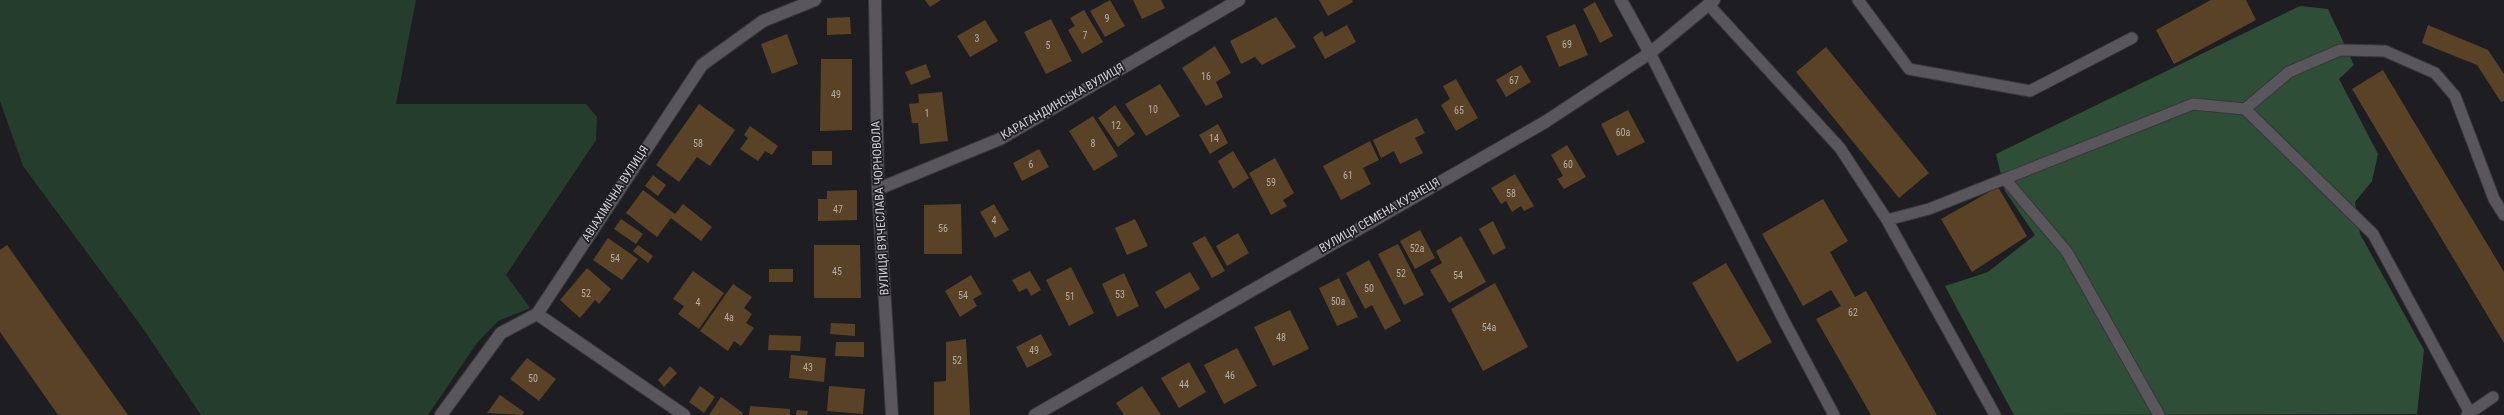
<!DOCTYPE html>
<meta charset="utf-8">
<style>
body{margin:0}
canvas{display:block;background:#1e1d21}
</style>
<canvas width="2504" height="415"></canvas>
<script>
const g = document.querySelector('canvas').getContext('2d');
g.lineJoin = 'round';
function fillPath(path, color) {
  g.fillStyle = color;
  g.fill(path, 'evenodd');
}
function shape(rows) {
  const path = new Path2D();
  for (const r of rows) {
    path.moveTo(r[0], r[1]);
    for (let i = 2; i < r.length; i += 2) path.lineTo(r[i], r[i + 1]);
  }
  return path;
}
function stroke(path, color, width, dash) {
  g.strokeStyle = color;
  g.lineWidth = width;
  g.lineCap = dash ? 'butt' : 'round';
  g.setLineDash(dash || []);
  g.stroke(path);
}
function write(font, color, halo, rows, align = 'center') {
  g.font = font + ' "Roboto Condensed",sans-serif';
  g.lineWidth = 3.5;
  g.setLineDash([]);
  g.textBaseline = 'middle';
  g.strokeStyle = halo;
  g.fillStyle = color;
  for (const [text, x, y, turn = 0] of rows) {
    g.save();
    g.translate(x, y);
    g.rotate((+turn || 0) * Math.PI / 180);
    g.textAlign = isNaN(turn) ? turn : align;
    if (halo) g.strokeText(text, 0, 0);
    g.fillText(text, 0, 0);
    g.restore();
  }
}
fillPath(shape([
 [0,0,416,0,396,104,586,104,597,117,596,140,506,275,530,308,498,321,477,343,428,415,201,415,142,327,23,166,0,101]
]), '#253d2c');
fillPath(shape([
 [2300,6,2328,9,2354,65,2339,79,2378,154,2372,181,2355,202,2360,234,2424,350,2417,414,2014,415,1945,286,1988,272,2035,235,2005,191,1996,154]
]), '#2e4e37');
fillPath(shape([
 [925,0,941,0,930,7],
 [1110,0,1125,26,1105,37,1090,11],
 [1133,0,1161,0,1165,8,1142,19],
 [1319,0,1352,0,1353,2,1328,16],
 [2211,0,2246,0,2256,20,2174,64,2156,30],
 [1595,2,1613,36,1600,43,1583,9],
 [1084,10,1103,42,1082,54,1068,30,1075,26,1070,18],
 [850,17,851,34,827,35,827,18],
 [1276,17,1296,47,1262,65,1255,57,1241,64,1230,41],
 [1051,19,1072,61,1046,74,1024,32],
 [985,20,998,41,970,57,957,36],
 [1575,24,1588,55,1559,67,1546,36],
 [1347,25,1356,42,1325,59,1313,37,1322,31,1325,37],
 [2428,25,2488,50,2504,74,2504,101,2501,102,2477,65,2422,43],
 [787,34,798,64,772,74,761,44],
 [1215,46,1231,73,1216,82,1223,97,1206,106,1182,68],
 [1826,47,1929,173,1899,198,1796,72],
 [821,59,852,59,852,130,820,131],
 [926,64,931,77,911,85,905,72],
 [1521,65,1531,82,1506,97,1496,80],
 [2383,70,2504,272,2504,343,2352,89],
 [1456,79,1478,118,1456,131,1441,105,1450,99,1443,86],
 [1160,84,1180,116,1146,136,1125,104],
 [942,92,948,141,920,144,918,123,912,123,909,104,919,103,918,94],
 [699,104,735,130,710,166,697,157,679,182,656,165],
 [1115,105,1135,134,1118,147,1098,118],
 [1628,110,1645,142,1617,156,1601,124],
 [1093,116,1118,156,1094,171,1069,131],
 [1417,118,1425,133,1415,138,1423,153,1400,164,1394,151,1381,158,1373,140],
 [1218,124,1228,143,1210,154,1199,135],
 [750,126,778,146,772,155,765,151,758,161,740,149,748,138,744,135],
 [1370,141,1379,160,1363,168,1371,184,1341,200,1323,166],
 [1567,145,1586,177,1564,189,1557,179,1563,176,1551,155],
 [1039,149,1049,167,1022,181,1013,163],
 [812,151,832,151,832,165,812,165],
 [1233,151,1249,178,1233,189,1218,161],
 [1275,158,1294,193,1283,200,1287,206,1271,215,1249,173],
 [1515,174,1534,206,1524,211,1521,206,1512,212,1506,201,1501,204,1491,188],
 [653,175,666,185,658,196,645,186],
 [1998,187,2027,236,1972,272,1941,219],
 [643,190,675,214,683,204,712,227,701,241,671,218,657,237,626,213],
 [857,190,857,220,818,221,818,199,827,199,827,191],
 [1823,199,1848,241,1830,252,1855,297,1866,291,1937,415,1871,415,1816,319,1841,306,1831,290,1803,306,1762,234],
 [961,204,962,254,924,254,924,205],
 [994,204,1009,230,995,238,980,212],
 [621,219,643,234,636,244,614,229],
 [1135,219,1148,246,1127,255,1115,228],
 [1493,221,1506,248,1493,255,1479,229],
 [1420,230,1435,258,1415,269,1400,241],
 [1238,233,1249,253,1227,266,1216,246],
 [1205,236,1225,271,1212,278,1192,243],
 [1461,236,1486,282,1449,303,1430,270,1442,263,1436,251],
 [608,238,638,259,622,280,593,260],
 [1398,244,1424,295,1404,305,1378,254],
 [7,245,128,415,58,415,0,332,0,250],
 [638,245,653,256,648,263,633,251],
 [814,245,860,245,861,298,814,298],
 [1369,260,1401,321,1385,330,1372,305,1365,309,1346,273],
 [1726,263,1772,342,1737,362,1692,283],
 [1071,267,1094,313,1069,326,1046,280],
 [587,268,611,289,599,304,595,300,580,318,560,300],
 [769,269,793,269,793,282,769,282],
 [693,271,724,293,699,329,678,314,684,306,673,299],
 [1030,271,1041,290,1031,296,1027,288,1019,292,1012,280],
 [1190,272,1200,289,1165,309,1155,292],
 [1124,273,1139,306,1117,317,1102,284],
 [971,275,982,294,973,299,977,306,960,317,945,291],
 [1339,278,1358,317,1337,326,1319,288],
 [1495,283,1528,347,1483,371,1451,309],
 [733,284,752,297,744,308,752,314,746,323,754,328,741,346,734,341,728,351,700,331],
 [1290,310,1309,349,1273,366,1254,327],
 [831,323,855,324,855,336,830,334],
 [1041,334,1052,355,1027,368,1016,347],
 [769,335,801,336,800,351,768,350],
 [966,339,970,415,934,415,934,382,946,381,946,342],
 [836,342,864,342,864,357,835,356],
 [1237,348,1257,386,1224,404,1204,365],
 [791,355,826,358,824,382,789,378],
 [527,358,556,379,539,401,510,379],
 [1189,362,1206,392,1179,408,1161,378],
 [670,366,677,373,664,387,658,380],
 [700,386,715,397,704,413,689,402],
 [829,386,865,389,863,414,827,411],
 [1142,386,1161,415,1124,415,1116,403],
 [500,395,524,412,523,415,487,413],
 [721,397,743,413,742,415,709,415],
 [750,406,790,409,790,415,749,415],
 [797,410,808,411,807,415,796,415]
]), '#594225');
const service = shape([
 [1858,0,1909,69,2030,91,2132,38],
 [1708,4,1840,148,1887,220,1995,415],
 [1650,53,1782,317,1834,415],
 [2245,109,2289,72,2340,50,2385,51,2435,73,2455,96,2494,199,2504,215],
 [2005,179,2067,252,2159,415],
 [1887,220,1929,209,2193,104,2245,109,2373,234,2470,413],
 [2467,415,2493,397]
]);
const minor = shape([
 [875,0,878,189,892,415],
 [1621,0,1650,53],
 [878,189,1000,139,1239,0],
 [537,314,684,415],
 [441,415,501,333,537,314,702,65,763,21,815,0],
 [1035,415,1545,122,1650,53,1714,0]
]);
stroke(service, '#38373a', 13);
stroke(minor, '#38373a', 14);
stroke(service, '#59575c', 11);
stroke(minor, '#59575c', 12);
write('10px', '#b4ada8', null, [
 ["9",1107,19],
 ["7",1085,36],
 ["3",977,39],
 ["69",1567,45],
 ["5",1048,46],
 ["16",1206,77],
 ["67",1514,81],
 ["49",836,95],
 ["10",1153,110],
 ["65",1459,111],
 ["1",927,114],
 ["12",1116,126],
 ["60а",1623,133],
 ["14",1214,139],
 ["58",698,144],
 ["8",1093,144],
 ["6",1031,165],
 ["60",1568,165],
 ["61",1348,176],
 ["59",1271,183],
 ["58",1511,194],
 ["47",838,210],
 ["4",994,221],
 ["56",943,229],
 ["52а",1417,249],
 ["54",615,259],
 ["45",837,272],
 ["52",1401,274],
 ["54",1458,276],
 ["50",1369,289],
 ["52",586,294],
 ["53",1120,295],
 ["54",963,296],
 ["51",1070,297],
 ["50а",1338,302],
 ["4",698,303],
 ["62",1853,313],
 ["4а",729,318],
 ["54а",1489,328],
 ["48",1281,338],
 ["49",1034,351],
 ["52",957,361],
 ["43",808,368],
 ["46",1230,376],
 ["50",533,379],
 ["44",1184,385]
]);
write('12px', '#d2d1d3', '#1e1d21', [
 ["КАРАГАНДИНСЬКА ВУЛИЦЯ",1063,102,-30],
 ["АВІАХІМІЧНА ВУЛИЦЯ",616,194,-57],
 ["ВУЛИЦЯ В'ЯЧЕСЛАВА ЧОРНОВОЛА",881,208,-93],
 ["ВУЛИЦЯ СЕМЕНА КУЗНЕЦЯ",1380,216,-30]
]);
</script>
